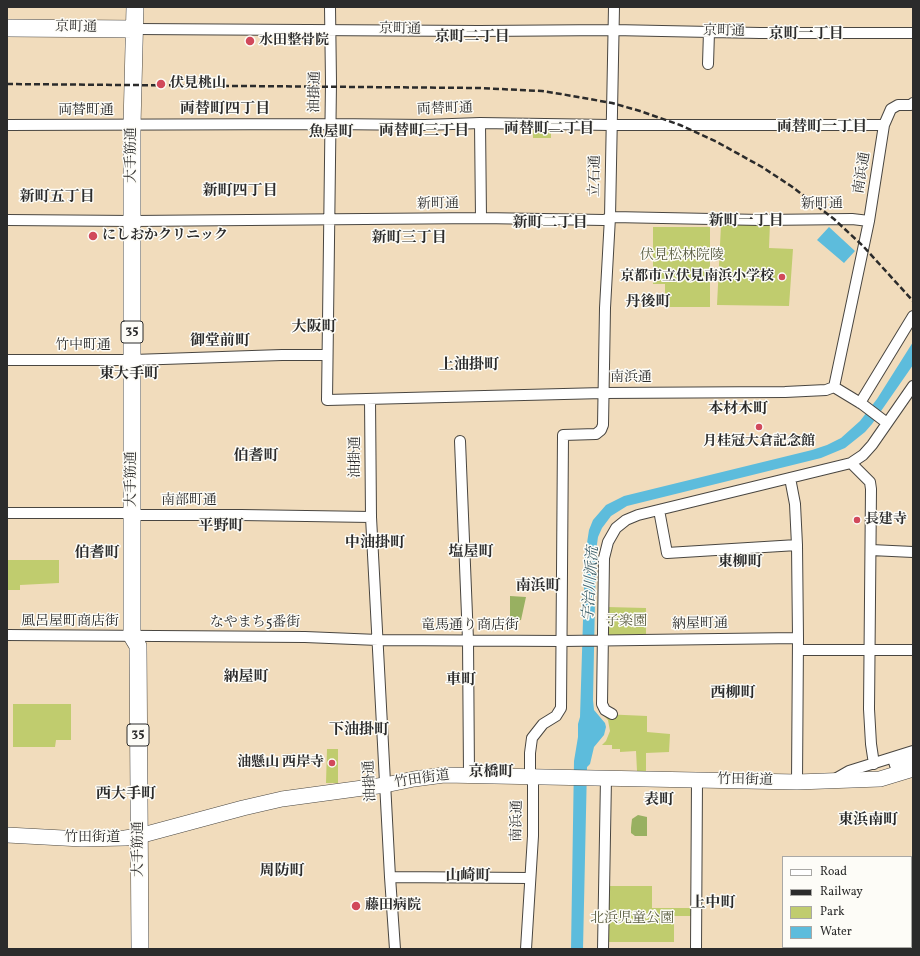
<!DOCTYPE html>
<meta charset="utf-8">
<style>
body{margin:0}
#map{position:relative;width:920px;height:956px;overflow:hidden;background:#f1dcbc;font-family:Vollkorn,serif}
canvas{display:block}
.frame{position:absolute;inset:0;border:8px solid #2b2b2b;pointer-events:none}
.legend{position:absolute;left:782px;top:856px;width:130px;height:92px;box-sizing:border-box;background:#fdfcf7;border:1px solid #a9a8a5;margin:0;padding:5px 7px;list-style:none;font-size:12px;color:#2b2b2b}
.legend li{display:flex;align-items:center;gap:8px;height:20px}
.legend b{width:20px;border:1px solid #a9a8a5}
</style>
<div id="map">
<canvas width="920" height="956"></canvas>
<div class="frame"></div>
<ul class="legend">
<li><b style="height:5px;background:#fff"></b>Road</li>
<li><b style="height:5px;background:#2b2b2b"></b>Railway</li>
<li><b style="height:11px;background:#c0cc6e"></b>Park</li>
<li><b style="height:11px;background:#5dbcdc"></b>Water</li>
</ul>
</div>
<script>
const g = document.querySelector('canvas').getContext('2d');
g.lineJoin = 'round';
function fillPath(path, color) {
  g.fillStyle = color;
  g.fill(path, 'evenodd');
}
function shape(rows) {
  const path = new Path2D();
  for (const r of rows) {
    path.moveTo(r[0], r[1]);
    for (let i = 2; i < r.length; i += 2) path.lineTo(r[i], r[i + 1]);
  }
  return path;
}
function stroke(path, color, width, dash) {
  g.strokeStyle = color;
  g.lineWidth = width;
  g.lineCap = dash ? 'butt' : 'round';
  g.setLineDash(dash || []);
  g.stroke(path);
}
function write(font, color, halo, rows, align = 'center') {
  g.font = font + ' Vollkorn,"Noto Serif JP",serif';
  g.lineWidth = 3;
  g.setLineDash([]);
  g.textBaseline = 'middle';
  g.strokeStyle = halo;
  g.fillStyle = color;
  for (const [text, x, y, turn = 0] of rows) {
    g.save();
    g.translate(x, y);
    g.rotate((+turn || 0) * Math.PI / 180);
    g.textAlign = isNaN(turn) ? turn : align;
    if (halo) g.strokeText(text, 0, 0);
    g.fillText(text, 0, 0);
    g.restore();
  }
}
fillPath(shape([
 [533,130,551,130,551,138,533,138],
 [770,223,769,248,793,249,789,306,717,305,721,225],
 [653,227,710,227,710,307,665,307,665,284,653,284],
 [7,560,59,560,59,583,20,585,20,590,7,590],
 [607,607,646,608,646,637,612,637,606,633],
 [13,704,71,704,71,740,56,740,55,747,13,747],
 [602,714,647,716,647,732,670,734,669,752,646,753,646,771,637,771,636,751,620,752,620,749,612,749,612,745,602,745,606,741,610,731,608,720],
 [327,749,338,749,338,783,326,783],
 [609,886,652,886,652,908,692,908,692,916,674,916,674,942,609,942]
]), '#c0cc6e');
fillPath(shape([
 [510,596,526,597,521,620,512,621,510,617],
 [638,815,647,817,647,836,635,836,631,833,631,828,632,819]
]), '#98b061');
fillPath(shape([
 [829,227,855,251,844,263,817,240],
 [913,342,913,365,872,424,865,432,845,448,821,458,627,506,611,516,602,528,598,537,596,551,593,700,594,710,605,723,606,727,604,735,594,747,590,764,587,767,583,949,571,949,574,761,578,737,578,724,580,717,585,556,589,530,593,520,606,505,624,496,812,450,827,445,841,438,860,421,877,399]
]), '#5dbcdc');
const street = shape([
 [330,7,331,82,327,400,603,393,785,392,826,390,834,387],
 [135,29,479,31,613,30,760,33,913,33],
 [708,64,709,32],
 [480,123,481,218],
 [7,125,330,124,425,125,480,123,610,125,884,125],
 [7,220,133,221,481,218,604,220,613,217,761,220,852,219,869,221],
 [7,360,133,360,282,355,327,355],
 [834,387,869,221,884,125,891,109,898,105,911,105,913,103],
 [834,387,862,404,887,423],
 [370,399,371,517,390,877,395,949],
 [860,403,913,316],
 [460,441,468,640,469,775],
 [851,463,870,482,871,489,869,709,871,744,874,764],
 [790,478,795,504,797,545,798,638,797,782],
 [659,510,667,553,797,545],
 [7,513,127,513,140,515,241,515,371,517],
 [871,550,913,552],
 [7,635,305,637,378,640,562,641,798,638],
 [798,650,913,650],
 [612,714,605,710,602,704,604,558,608,542,616,528,626,520,638,515,851,463,863,455,872,445,913,386],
 [904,759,894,762,896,768,913,760],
 [835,779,849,771,913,751],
 [390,877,529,878],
 [526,949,533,836,533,785,530,769,530,753,532,738,543,724,556,716,561,708,563,435,596,434,601,430,603,425,605,308,610,217,614,7],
 [603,949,606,778],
 [696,949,697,780]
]);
const secondary = shape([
 [7,835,82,839,125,838,139,836,243,808,282,799,385,785,414,779,444,775,797,782,880,779,913,769]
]);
const primary = shape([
 [135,7,132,125,132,636,138,646,140,949],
 [7,28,135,29]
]);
stroke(street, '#494641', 12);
stroke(secondary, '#494641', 16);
stroke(primary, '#494641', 18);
stroke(street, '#fff', 10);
stroke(secondary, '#fff', 15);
stroke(primary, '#fff', 17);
stroke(shape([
 [7,84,479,88,542,91,561,94,612,103,640,111,680,125,717,142,762,167,791,186,834,219,863,246,913,301]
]), '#2b2b2b', 2.5, [6, 3]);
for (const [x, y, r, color] of [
 [250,41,5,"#d1495b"],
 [161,84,5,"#d1495b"],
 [93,236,5,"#d1495b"],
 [782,277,4,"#d1495b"],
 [759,427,4,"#d1495b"],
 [857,520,4,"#d1495b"],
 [332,763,4,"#d1495b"],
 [356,906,5,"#d1495b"]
]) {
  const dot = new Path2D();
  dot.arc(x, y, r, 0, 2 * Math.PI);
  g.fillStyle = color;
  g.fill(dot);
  stroke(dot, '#fdfcf7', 1.5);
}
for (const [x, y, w] of [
 [132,332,22],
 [138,735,22]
]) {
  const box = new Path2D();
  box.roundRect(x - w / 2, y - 11, w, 22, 3);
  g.fillStyle = '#fdfcf7';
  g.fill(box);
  stroke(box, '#2b2b2b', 1);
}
write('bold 13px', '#2b2b2b', null, [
 ["35",132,332],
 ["35",138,735]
]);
write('14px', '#2b2b2b', '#fdfcf7', [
 ["京町通",76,28,1],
 ["京町通",400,30,1],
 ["京町通",724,32,1],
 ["油掛通",316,92,-89],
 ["両替町通",445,110,-2],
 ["両替町通",86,111],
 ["大手筋通",132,155,-90],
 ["南浜通",863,173,-81],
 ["立石通",596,176,-89],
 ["新町通",438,205,-1],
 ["新町通",822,205,-1],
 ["竹中町通",83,346],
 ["南浜通",631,378],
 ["油掛通",356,457,-90],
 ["大手筋通",132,479,-90],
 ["南部町通",189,501],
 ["風呂屋町商店街",70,622],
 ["なやまち5番街",255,623],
 ["納屋町通",700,625,-1],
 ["竜馬通り商店街",470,626],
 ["竹田街道",422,780,-8],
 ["油掛通",371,781,-93],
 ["竹田街道",745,781,1],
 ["南浜通",518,821,-89],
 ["竹田街道",92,838],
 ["大手筋通",139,849,-90]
]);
write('bold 14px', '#2b2b2b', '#fdfcf7', [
 ["水田整骨院",259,41],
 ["伏見桃山",170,84],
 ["にしおかクリニック",102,236],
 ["京都市立伏見南浜小学校",774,277,"right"],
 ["月桂冠大倉記念館",759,442,"center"],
 ["長建寺",865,520],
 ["油懸山 西岸寺",324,763,"right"],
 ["藤田病院",365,906]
], 'left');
write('14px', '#585b3f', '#fdfcf7', [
 ["伏見松林院陵",682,256],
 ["子楽園",626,622],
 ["北浜児童公園",632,919]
]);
write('bold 15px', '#2b2b2b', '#fdfcf7', [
 ["京町一丁目",806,35],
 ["京町二丁目",472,38],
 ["両替町四丁目",225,110],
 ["両替町一丁目",822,128],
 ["両替町二丁目",549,130],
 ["両替町三丁目",424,132],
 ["魚屋町",331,133],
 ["新町四丁目",240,192],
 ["新町五丁目",57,198],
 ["新町一丁目",746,222],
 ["新町二丁目",550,224],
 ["新町三丁目",409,239],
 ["丹後町",648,303],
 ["大阪町",314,328],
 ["御堂前町",220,342],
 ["上油掛町",469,366],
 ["東大手町",129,375],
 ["本材木町",738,410],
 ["伯耆町",256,457],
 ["平野町",221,527],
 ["中油掛町",375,544],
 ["塩屋町",471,553],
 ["伯耆町",97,554],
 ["東柳町",740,563],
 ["南浜町",538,587],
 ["納屋町",246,678],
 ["車町",461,681],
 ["西柳町",733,694],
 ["下油掛町",359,731],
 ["京橋町",491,773],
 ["西大手町",126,795],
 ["表町",659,801],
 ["東浜南町",868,821],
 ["周防町",282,872],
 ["山崎町",468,877],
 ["上中町",713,904]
]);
write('italic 15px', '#3c5e69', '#fdfcf7', [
 ["宇治川派流",592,584,-86]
]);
</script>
